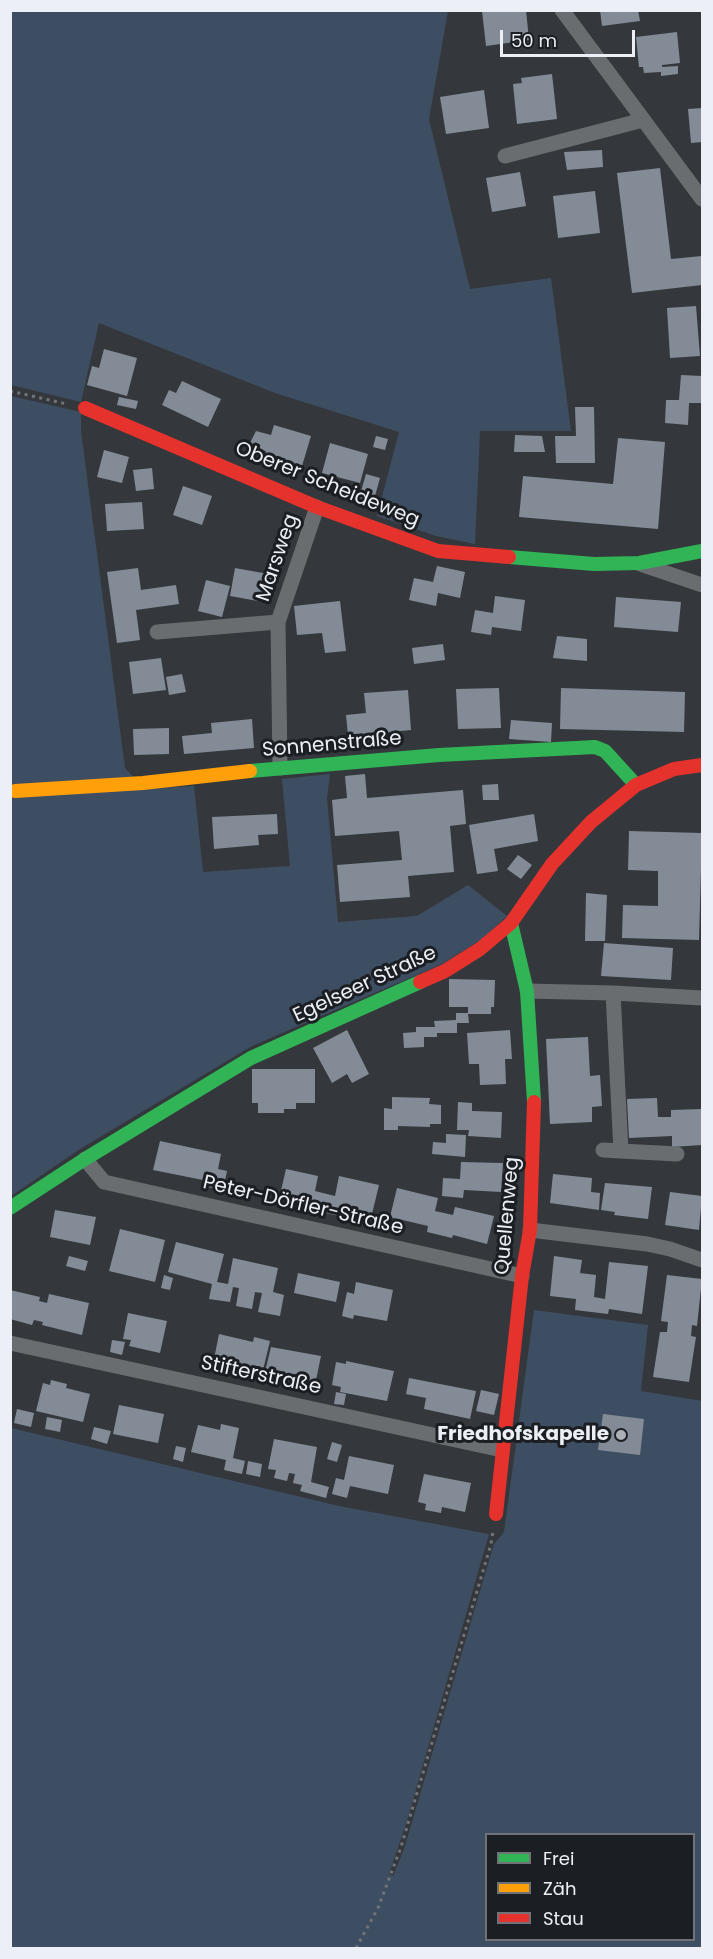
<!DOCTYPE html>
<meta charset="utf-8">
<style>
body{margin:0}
#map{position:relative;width:713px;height:1959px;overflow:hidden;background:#34383c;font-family:Poppins,sans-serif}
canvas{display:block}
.frame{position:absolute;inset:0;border:12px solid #ecf0f6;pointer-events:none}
.legend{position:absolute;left:485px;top:1833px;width:210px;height:108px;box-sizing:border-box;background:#1b1e22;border:2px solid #6f7277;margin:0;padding:8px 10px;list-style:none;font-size:18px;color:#ecf0f6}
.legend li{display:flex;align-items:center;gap:12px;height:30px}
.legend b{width:30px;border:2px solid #6f7277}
.scale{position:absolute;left:500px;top:30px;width:135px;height:27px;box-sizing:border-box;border:3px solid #ecf0f6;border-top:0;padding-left:8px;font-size:18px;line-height:21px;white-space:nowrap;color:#ecf0f6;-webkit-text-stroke:4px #1b1e22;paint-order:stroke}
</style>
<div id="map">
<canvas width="713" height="1959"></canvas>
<div class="frame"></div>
<ul class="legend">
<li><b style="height:8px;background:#30b455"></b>Frei</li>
<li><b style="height:8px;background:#ff9f0a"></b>Zäh</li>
<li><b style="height:8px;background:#e5322d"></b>Stau</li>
</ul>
<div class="scale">50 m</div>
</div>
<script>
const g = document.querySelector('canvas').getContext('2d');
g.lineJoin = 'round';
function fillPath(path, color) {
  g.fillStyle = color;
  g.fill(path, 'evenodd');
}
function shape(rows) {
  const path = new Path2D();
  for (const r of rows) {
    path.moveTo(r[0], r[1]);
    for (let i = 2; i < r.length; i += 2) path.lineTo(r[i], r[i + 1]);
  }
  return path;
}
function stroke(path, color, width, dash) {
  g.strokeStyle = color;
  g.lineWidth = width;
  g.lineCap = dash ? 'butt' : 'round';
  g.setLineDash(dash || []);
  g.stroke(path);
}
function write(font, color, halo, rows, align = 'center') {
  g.font = font + ' Poppins,sans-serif';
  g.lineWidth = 6;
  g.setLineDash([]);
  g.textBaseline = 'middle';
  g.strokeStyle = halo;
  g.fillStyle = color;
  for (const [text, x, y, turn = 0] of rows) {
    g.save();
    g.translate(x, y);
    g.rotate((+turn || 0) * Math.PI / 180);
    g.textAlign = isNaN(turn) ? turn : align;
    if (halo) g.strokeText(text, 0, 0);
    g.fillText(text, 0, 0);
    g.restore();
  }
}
fillPath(shape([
 [11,11,448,11,429,119,470,289,551,278,571,431,480,431,475,544,436,536,377,516,399,432,275,393,99,323,81,402,11,385],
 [11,396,81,412,81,431,125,768,135,779,11,785],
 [330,774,327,798,338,922,417,916,468,885,507,916,482,939,442,964,252,1046,80,1149,11,1196,11,796,194,786,203,872,290,866,282,779],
 [534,1310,648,1325,641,1391,702,1401,702,1948,11,1948,11,1428,339,1506,489,1534,407,1821,389,1874,393,1876,404,1849,491,1554,494,1544,504,1532],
 [486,1834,694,1834,694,1940,486,1940]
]), '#3e4e62');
fillPath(shape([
 [526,10,529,40,486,46,482,11],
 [600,10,638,10,640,21,602,26],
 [677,32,680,63,662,65,662,67,678,66,678,74,661,76,661,72,644,73,643,67,639,67,636,37],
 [552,74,557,119,517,124,513,84,522,83,521,78],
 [484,90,489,128,446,134,440,97],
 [702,108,702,142,691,143,688,109],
 [602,150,603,167,567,170,564,152],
 [660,168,671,259,702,256,702,285,632,293,617,173],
 [520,172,526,206,492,212,486,178],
 [595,191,600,233,558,238,553,196],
 [696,306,700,356,670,358,667,308],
 [104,349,137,358,127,396,87,385,92,366,99,368],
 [681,375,702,376,702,403,689,403,688,425,665,423,666,400,679,400],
 [182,381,221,399,208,427,162,405,169,390,176,393],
 [119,397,138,401,136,409,117,405],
 [575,407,594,407,595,463,556,463,555,436,576,436],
 [274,425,311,436,302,466,265,456,266,451,248,447,256,431,271,435],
 [515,435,542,436,545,452,514,452],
 [376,436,388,439,385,450,373,447],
 [618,438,665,442,658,529,519,517,523,476,613,484],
 [330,443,368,454,360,483,322,473],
 [104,450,129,457,122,483,97,477],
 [152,468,154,489,136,491,133,470],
 [366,474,380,478,373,503,359,498],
 [183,486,212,496,202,525,173,515],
 [142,502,144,529,107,531,105,504],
 [437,566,465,572,460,598,438,593,436,606,409,600,414,578,433,582],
 [138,568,141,590,176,585,179,604,136,610,140,640,117,643,107,572],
 [235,568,274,575,269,603,230,596],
 [206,580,230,586,222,617,198,611],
 [495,596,525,600,521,631,492,627,491,635,471,632,475,610,493,613],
 [616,597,681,602,678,632,614,627],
 [340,601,346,651,325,653,322,633,297,635,294,606],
 [557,636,587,639,587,661,553,658],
 [443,644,445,660,414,664,412,648],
 [161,658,166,690,133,694,129,662],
 [182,674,186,692,169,695,166,677],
 [499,688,501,728,458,729,456,689],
 [561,688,685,692,684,732,560,729],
 [408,690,411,730,348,736,346,715,366,713,364,693],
 [252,719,254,748,184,754,182,736,212,733,211,723],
 [511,720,552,723,551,742,509,739],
 [169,728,169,754,134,755,133,729],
 [365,774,367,798,463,790,466,824,450,826,454,872,408,876,410,897,340,902,337,865,402,860,399,831,335,836,332,800,347,798,345,776],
 [498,784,499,800,483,800,482,785],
 [277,814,278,834,258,835,259,845,214,849,212,817],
 [534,814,538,841,494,849,498,871,477,874,469,825],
 [629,831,702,833,699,940,622,938,623,905,658,906,658,871,628,870],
 [518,855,532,865,521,879,507,869],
 [586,893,607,895,605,941,585,941],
 [604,943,673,948,671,980,601,976],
 [449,979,495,980,494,1007,491,1007,491,1014,468,1014,469,1023,457,1023,457,1033,437,1033,437,1037,424,1037,424,1047,404,1048,403,1033,416,1032,416,1027,435,1027,434,1021,456,1020,456,1013,468,1013,468,1007,449,1007],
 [347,1030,369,1074,352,1083,347,1074,332,1083,313,1048],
 [510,1030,512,1059,505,1059,506,1084,480,1085,479,1064,469,1064,467,1033],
 [588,1037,590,1076,600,1075,602,1106,592,1107,592,1122,550,1124,546,1039],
 [252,1069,315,1069,315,1103,296,1103,296,1109,284,1109,284,1113,258,1113,258,1103,252,1103],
 [392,1097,430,1098,429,1104,441,1105,441,1124,430,1124,430,1127,398,1126,398,1130,384,1130,384,1108,392,1109],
 [657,1098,658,1117,671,1117,671,1110,702,1109,702,1145,672,1147,672,1136,629,1138,627,1099],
 [458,1102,472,1103,472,1111,502,1112,501,1138,468,1136,469,1130,457,1130],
 [446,1134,466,1135,465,1157,432,1154,433,1142,446,1143],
 [160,1141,221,1154,218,1169,227,1171,223,1190,202,1186,203,1180,153,1170],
 [461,1162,503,1163,501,1192,464,1190,463,1198,442,1196,443,1178,460,1179],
 [286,1169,318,1176,315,1191,335,1196,339,1176,379,1185,372,1214,341,1206,339,1216,308,1209,310,1201,280,1195],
 [553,1174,592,1178,591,1192,600,1193,599,1210,550,1203],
 [605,1183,652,1187,648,1219,614,1215,615,1212,601,1210],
 [397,1188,438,1198,435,1211,453,1215,455,1207,494,1216,487,1244,453,1235,452,1238,427,1232,428,1226,390,1217],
 [670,1192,702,1196,699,1230,665,1225],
 [55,1210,96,1217,90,1245,50,1237],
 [120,1229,165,1240,155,1282,109,1271],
 [176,1242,224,1254,217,1282,228,1284,233,1258,278,1268,273,1292,284,1295,280,1316,258,1312,262,1293,255,1292,252,1309,236,1306,239,1288,233,1287,230,1302,209,1299,212,1284,168,1272],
 [69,1256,88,1261,85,1271,66,1266],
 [554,1256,582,1260,580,1273,596,1275,594,1297,605,1299,609,1262,648,1266,642,1314,609,1309,608,1314,575,1310,576,1299,550,1296],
 [298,1273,340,1282,336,1302,294,1293],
 [164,1275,173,1278,170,1290,161,1288],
 [667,1275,702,1279,697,1326,692,1325,691,1336,696,1337,689,1382,653,1377,660,1332,667,1332,668,1322,661,1321],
 [356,1282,393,1290,387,1321,354,1315,353,1319,342,1316,347,1292,354,1294],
 [10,1290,40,1297,39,1301,47,1303,49,1294,89,1303,82,1335,42,1325,43,1322,34,1320,32,1325,10,1319],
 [128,1313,167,1321,160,1353,129,1346,131,1340,123,1339],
 [219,1334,253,1342,254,1337,270,1341,263,1370,251,1368,249,1372,213,1364],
 [112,1340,125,1342,122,1355,110,1352],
 [271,1347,321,1356,315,1385,278,1377,278,1376,265,1372],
 [346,1361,394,1371,387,1401,340,1392,341,1387,332,1385,336,1362,346,1364],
 [409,1378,476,1391,470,1419,424,1409,426,1398,406,1394],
 [51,1380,67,1384,66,1388,90,1394,83,1422,36,1411,43,1383,50,1385],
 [481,1390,499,1394,494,1415,476,1411],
 [336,1392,346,1394,344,1405,334,1404],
 [119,1405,164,1414,158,1443,113,1434],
 [17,1409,34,1413,31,1427,14,1423],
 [603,1414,644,1419,640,1455,598,1450],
 [47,1417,62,1420,60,1432,45,1429],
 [221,1424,239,1428,233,1458,245,1461,242,1474,224,1470,226,1460,191,1452,198,1425,220,1430],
 [94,1427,111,1431,107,1444,91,1439],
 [274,1439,317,1447,311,1482,329,1487,326,1498,300,1491,302,1485,293,1483,295,1474,289,1473,287,1481,274,1478,276,1470,268,1469],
 [332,1442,342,1445,337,1462,327,1459],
 [176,1446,186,1448,183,1462,173,1459],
 [349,1456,394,1465,388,1494,350,1486,347,1498,332,1494,336,1478,344,1480],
 [248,1461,262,1464,260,1477,246,1474],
 [424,1474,471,1483,465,1512,442,1507,441,1513,425,1510,426,1504,418,1502]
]), '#838c96');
stroke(shape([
 [10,391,67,404],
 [356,1948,378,1908,401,1847,491,1544,493,1531]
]), '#727478', 3, [3, 4.5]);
stroke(shape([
 [562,10,702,199],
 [505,156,643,120],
 [640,564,702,585],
 [157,632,278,622],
 [280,768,278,622,317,507],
 [527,991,613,993,702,998],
 [613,993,621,1151,677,1154],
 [603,1150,621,1151],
 [85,1159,104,1182,522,1276],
 [530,1230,647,1244,670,1249,702,1260],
 [10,1343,502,1450]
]), '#6a6d70', 15);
stroke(shape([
 [509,557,594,564,639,563,702,551],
 [250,771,439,755,595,747,605,751,636,785],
 [511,923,527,991,534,1102],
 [10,1208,85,1159,251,1058,420,982]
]), '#30b455', 14);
stroke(shape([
 [15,791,143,783,250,771]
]), '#ff9f0a', 14);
stroke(shape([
 [85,408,317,507,438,551,509,557],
 [420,982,445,971,480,949,511,923,552,864,591,822,636,785,674,769,702,765],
 [496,1514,522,1276,530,1230,534,1102]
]), '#e5322d', 14);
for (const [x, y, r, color] of [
 [621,1435,6,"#acb0b5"]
]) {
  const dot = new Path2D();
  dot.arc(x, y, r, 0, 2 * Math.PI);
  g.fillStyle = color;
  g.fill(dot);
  stroke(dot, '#1b1e22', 2);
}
write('20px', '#ecf0f6', '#1b1e22', [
 ["Oberer Scheideweg",327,485,22],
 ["Marsweg",278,558,-71],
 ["Sonnenstraße",332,745,-5],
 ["Egelseer Straße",365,985,-25],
 ["Peter-Dörfler-Straße",303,1206,13],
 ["Quellenweg",508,1216,-85],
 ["Stifterstraße",261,1376,12]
]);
write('bold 20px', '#ecf0f6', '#1b1e22', [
 ["Friedhofskapelle",609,1435]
], 'right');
</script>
